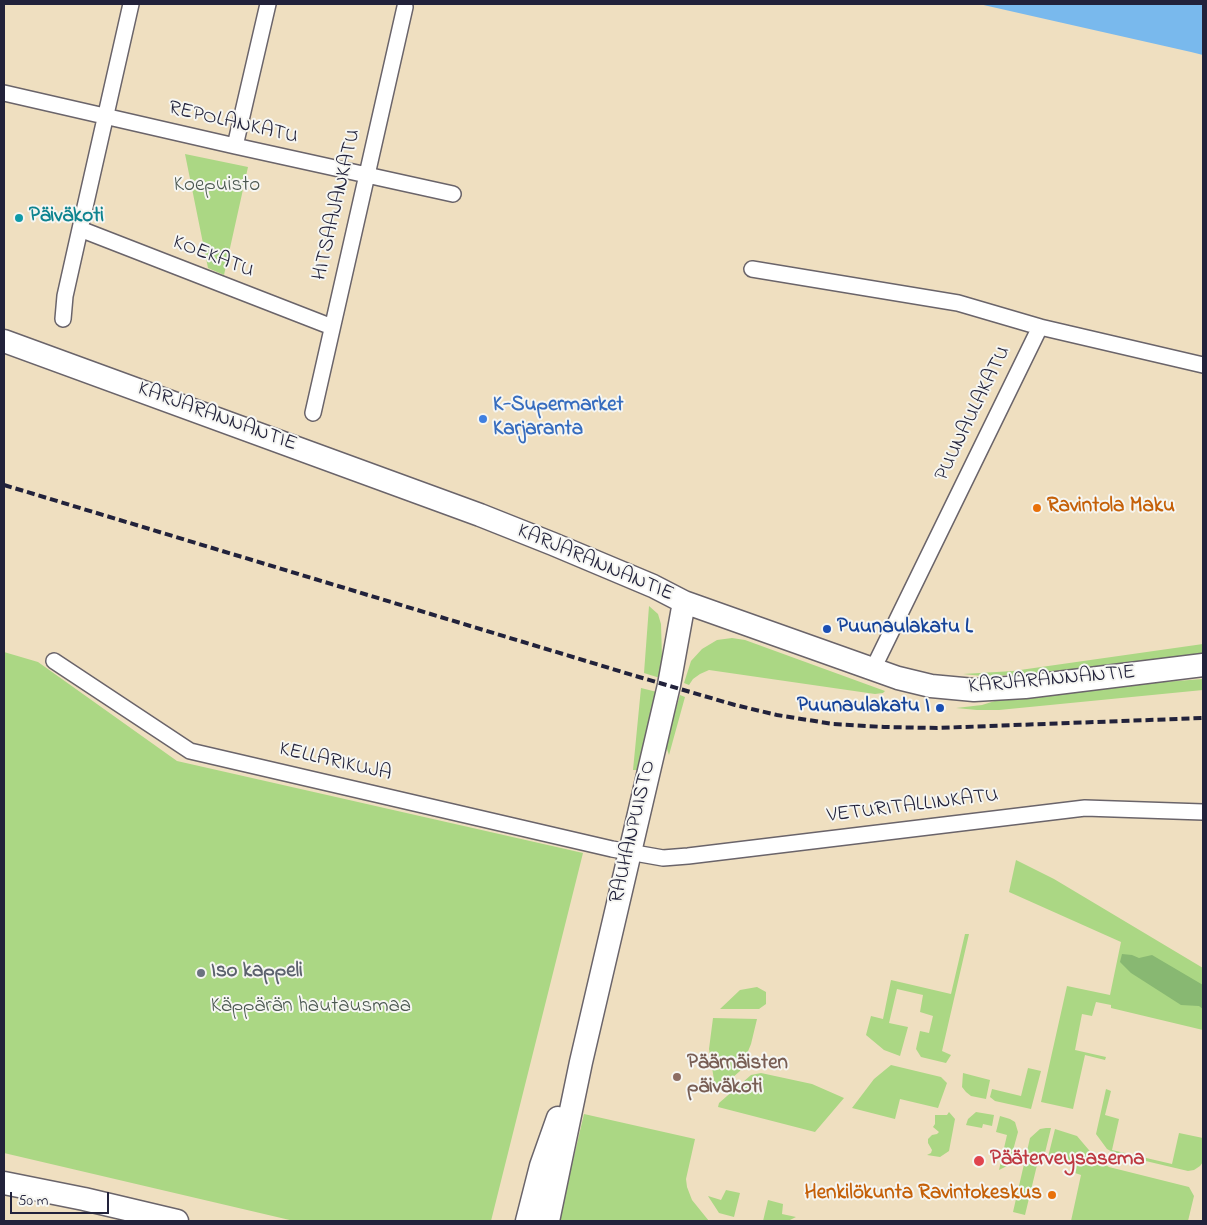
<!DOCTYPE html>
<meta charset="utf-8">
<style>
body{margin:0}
#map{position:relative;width:1207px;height:1225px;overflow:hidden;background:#efdfc0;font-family:"Indie Flower",sans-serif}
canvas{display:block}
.frame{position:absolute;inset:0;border:5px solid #22223b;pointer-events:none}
.scale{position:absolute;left:10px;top:1192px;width:99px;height:22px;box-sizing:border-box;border:2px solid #22223b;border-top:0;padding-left:6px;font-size:15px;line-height:18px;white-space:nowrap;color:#22223b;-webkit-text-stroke:4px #f6f6f2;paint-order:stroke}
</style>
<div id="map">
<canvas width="1207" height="1225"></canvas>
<div class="frame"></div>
<div class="scale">50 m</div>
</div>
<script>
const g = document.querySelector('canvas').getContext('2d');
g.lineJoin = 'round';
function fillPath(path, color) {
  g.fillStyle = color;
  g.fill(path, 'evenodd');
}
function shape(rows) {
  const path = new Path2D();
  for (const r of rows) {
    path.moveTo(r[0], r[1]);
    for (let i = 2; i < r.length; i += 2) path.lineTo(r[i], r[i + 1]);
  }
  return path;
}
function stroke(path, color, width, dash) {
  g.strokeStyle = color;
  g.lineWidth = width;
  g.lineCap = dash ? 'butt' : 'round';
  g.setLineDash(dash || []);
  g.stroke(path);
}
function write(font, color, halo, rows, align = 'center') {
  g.font = font + ' "Indie Flower",sans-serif';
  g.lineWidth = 4;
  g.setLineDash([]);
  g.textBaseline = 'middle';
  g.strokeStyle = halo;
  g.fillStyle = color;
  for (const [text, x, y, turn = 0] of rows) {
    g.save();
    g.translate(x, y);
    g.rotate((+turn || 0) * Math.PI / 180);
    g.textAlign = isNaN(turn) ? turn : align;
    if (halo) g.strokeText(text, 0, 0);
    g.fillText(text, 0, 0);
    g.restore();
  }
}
fillPath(shape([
 [185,154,248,167,224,275,208,268],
 [649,606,658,614,661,624,662,657,660,678,644,673],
 [732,638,745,640,885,691,883,693,875,694,709,670,700,674,693,679,689,685,684,683,691,661,702,649,717,640],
 [1203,644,1203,654,1044,674,982,676,963,674,1013,671],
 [4,652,38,662,177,761,583,853,491,1221,294,1221,4,1153],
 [1203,679,1203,690,999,710,977,710,956,708,982,705,998,700,1124,685],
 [641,688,657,692,639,770,633,770],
 [680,695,685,697,669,755,666,746,667,738],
 [1016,860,1054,879,1203,968,1203,1030,1111,1008,1111,1005,1096,1002,1092,1016,1082,1014,1075,1050,1106,1057,1105,1060,1085,1055,1073,1109,1041,1102,1067,986,1110,995,1121,942,1009,892],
 [965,934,969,934,942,1051,951,1055,946,1063,921,1057,916,1049,920,1031,929,1033,933,1016,920,1012,923,995,897,989,889,1023,908,1027,900,1056,884,1050,866,1035,871,1016,883,1019,891,980,951,994],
 [757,987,766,992,766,1004,759,1009,720,1009,740,990],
 [713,1018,757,1019,751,1044,740,1071,716,1092,709,1049],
 [891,1065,941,1077,947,1083,938,1108,900,1099,895,1119,852,1108,874,1079],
 [1028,1068,1041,1071,1031,1109,995,1101,990,1097,992,1089,1021,1096],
 [761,1073,812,1084,844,1098,815,1132,718,1107,719,1103,751,1075],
 [963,1073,990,1080,986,1099,971,1096,966,1092,962,1087],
 [1106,1089,1111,1091,1105,1115,1119,1119,1112,1150,1172,1164,1179,1133,1203,1138,1203,1162,1200,1166,1194,1170,1188,1171,1116,1154,1107,1149,1096,1134],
 [949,1112,955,1119,949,1151,940,1157,927,1155,931,1153,932,1150,928,1143,928,1139,932,1135,937,1134,939,1132,933,1127,935,1124,935,1115,947,1115],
 [976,1112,994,1115,992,1126,983,1124,982,1128,966,1125,968,1119],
 [584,1114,695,1139,686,1179,687,1187,692,1200,709,1221,561,1221,561,1211],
 [1000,1116,1010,1119,1015,1122,1018,1132,1009,1165,999,1170,1007,1135,996,1132],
 [1046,1128,1051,1128,1043,1161,1038,1161,1025,1215,1013,1212,1030,1138,1040,1129],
 [1055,1129,1077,1136,1094,1156,1109,1167,1189,1187,1194,1196,1188,1221,1071,1221,1081,1175,1075,1173,1077,1164,1048,1157],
 [726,1190,740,1193,734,1217,719,1213,708,1196,721,1200],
 [768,1200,783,1204,782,1214,796,1217,788,1221,763,1221]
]), '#abd784');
fillPath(shape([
 [1122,954,1132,955,1139,958,1152,955,1203,985,1203,1009,1199,1006,1181,1005,1131,973,1120,962]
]), '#88b872');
fillPath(shape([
 [979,4,1203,4,1203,55,1191,52]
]), '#79b9ed');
const street = shape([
 [131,4,80,229,332,327],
 [4,93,235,146,453,194],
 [235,146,268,4],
 [752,269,958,303,1040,327],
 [63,319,65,296,80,229],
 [313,413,405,7],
 [54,661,190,751,612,849,663,858,688,856,1085,808,1203,812],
 [873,669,1040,327,1203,365]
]);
const secondary = shape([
 [4,341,480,515,553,544,653,586,684,602,898,678,931,686,974,690,1025,687,1203,665],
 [4,1183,84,1199,177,1221],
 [527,1221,541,1166,558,1118],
 [548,1221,581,1062,669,685,684,602]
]);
stroke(street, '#6a646a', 18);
stroke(secondary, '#6a646a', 25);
stroke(street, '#fff', 15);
stroke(secondary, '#fff', 22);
stroke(shape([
 [4,485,639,677,735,705,777,715,833,724,884,727,937,728,1203,718]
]), '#22223b', 4, [8, 4]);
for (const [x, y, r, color] of [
 [19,218,5,"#0f9aa8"],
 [483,419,5,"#3f7fe0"],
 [1037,508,5,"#e8710a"],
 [827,629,5,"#1a4fb4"],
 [940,708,5,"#1a4fb4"],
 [201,973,5,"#6b7280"],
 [677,1077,5,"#8d6e63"],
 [979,1161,6,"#e0444e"],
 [1052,1195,5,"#e8710a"]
]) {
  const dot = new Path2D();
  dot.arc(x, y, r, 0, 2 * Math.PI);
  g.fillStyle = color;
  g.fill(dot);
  stroke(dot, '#f6f6f2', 2);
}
write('21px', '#22223b', '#f6f6f2', [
 ["REPOLANKATU",233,124,13],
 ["HITSAAJANKATU",338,205,-77],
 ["KOEKATU",213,258,21],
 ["PUUNAULAKATU",974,414,-64],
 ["KARJARANNANTIE",217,418,20],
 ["KARJARANNANTIE",595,564,23],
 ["KARJARANNANTIE",1052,681,-5],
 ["KELLARIKUJA",335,763,13],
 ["VETURITALLINKATU",913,807,-7],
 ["RAUHANPUISTO",634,832,-77]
]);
write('21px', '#4b5851', '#f6f6f2', [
 ["Koepuisto",217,187],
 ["Käppärän hautausmaa",311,1008]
]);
write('bold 21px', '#0d838f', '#f6f6f2', [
 ["Päiväkoti",29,218]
], 'left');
write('bold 21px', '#366cbe', '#f6f6f2', [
 ["K-Supermarket",493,407],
 ["Karjaranta",493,431]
], 'left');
write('bold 21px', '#c56008', '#f6f6f2', [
 ["Ravintola Maku",1047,508],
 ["Henkilökunta Ravintokeskus",1042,1195,"right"]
], 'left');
write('bold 21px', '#164399', '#f6f6f2', [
 ["Puunaulakatu L",837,629],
 ["Puunaulakatu I",930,708,"right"]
], 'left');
write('bold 21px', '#5b616d', '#f6f6f2', [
 ["Iso kappeli",211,973]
], 'left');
write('bold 21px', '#785e54', '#f6f6f2', [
 ["Päärnäisten",687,1065],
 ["päiväkoti",687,1089]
], 'left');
write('bold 21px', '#be3a42', '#f6f6f2', [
 ["Pääterveysasema",990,1161]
], 'left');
</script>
